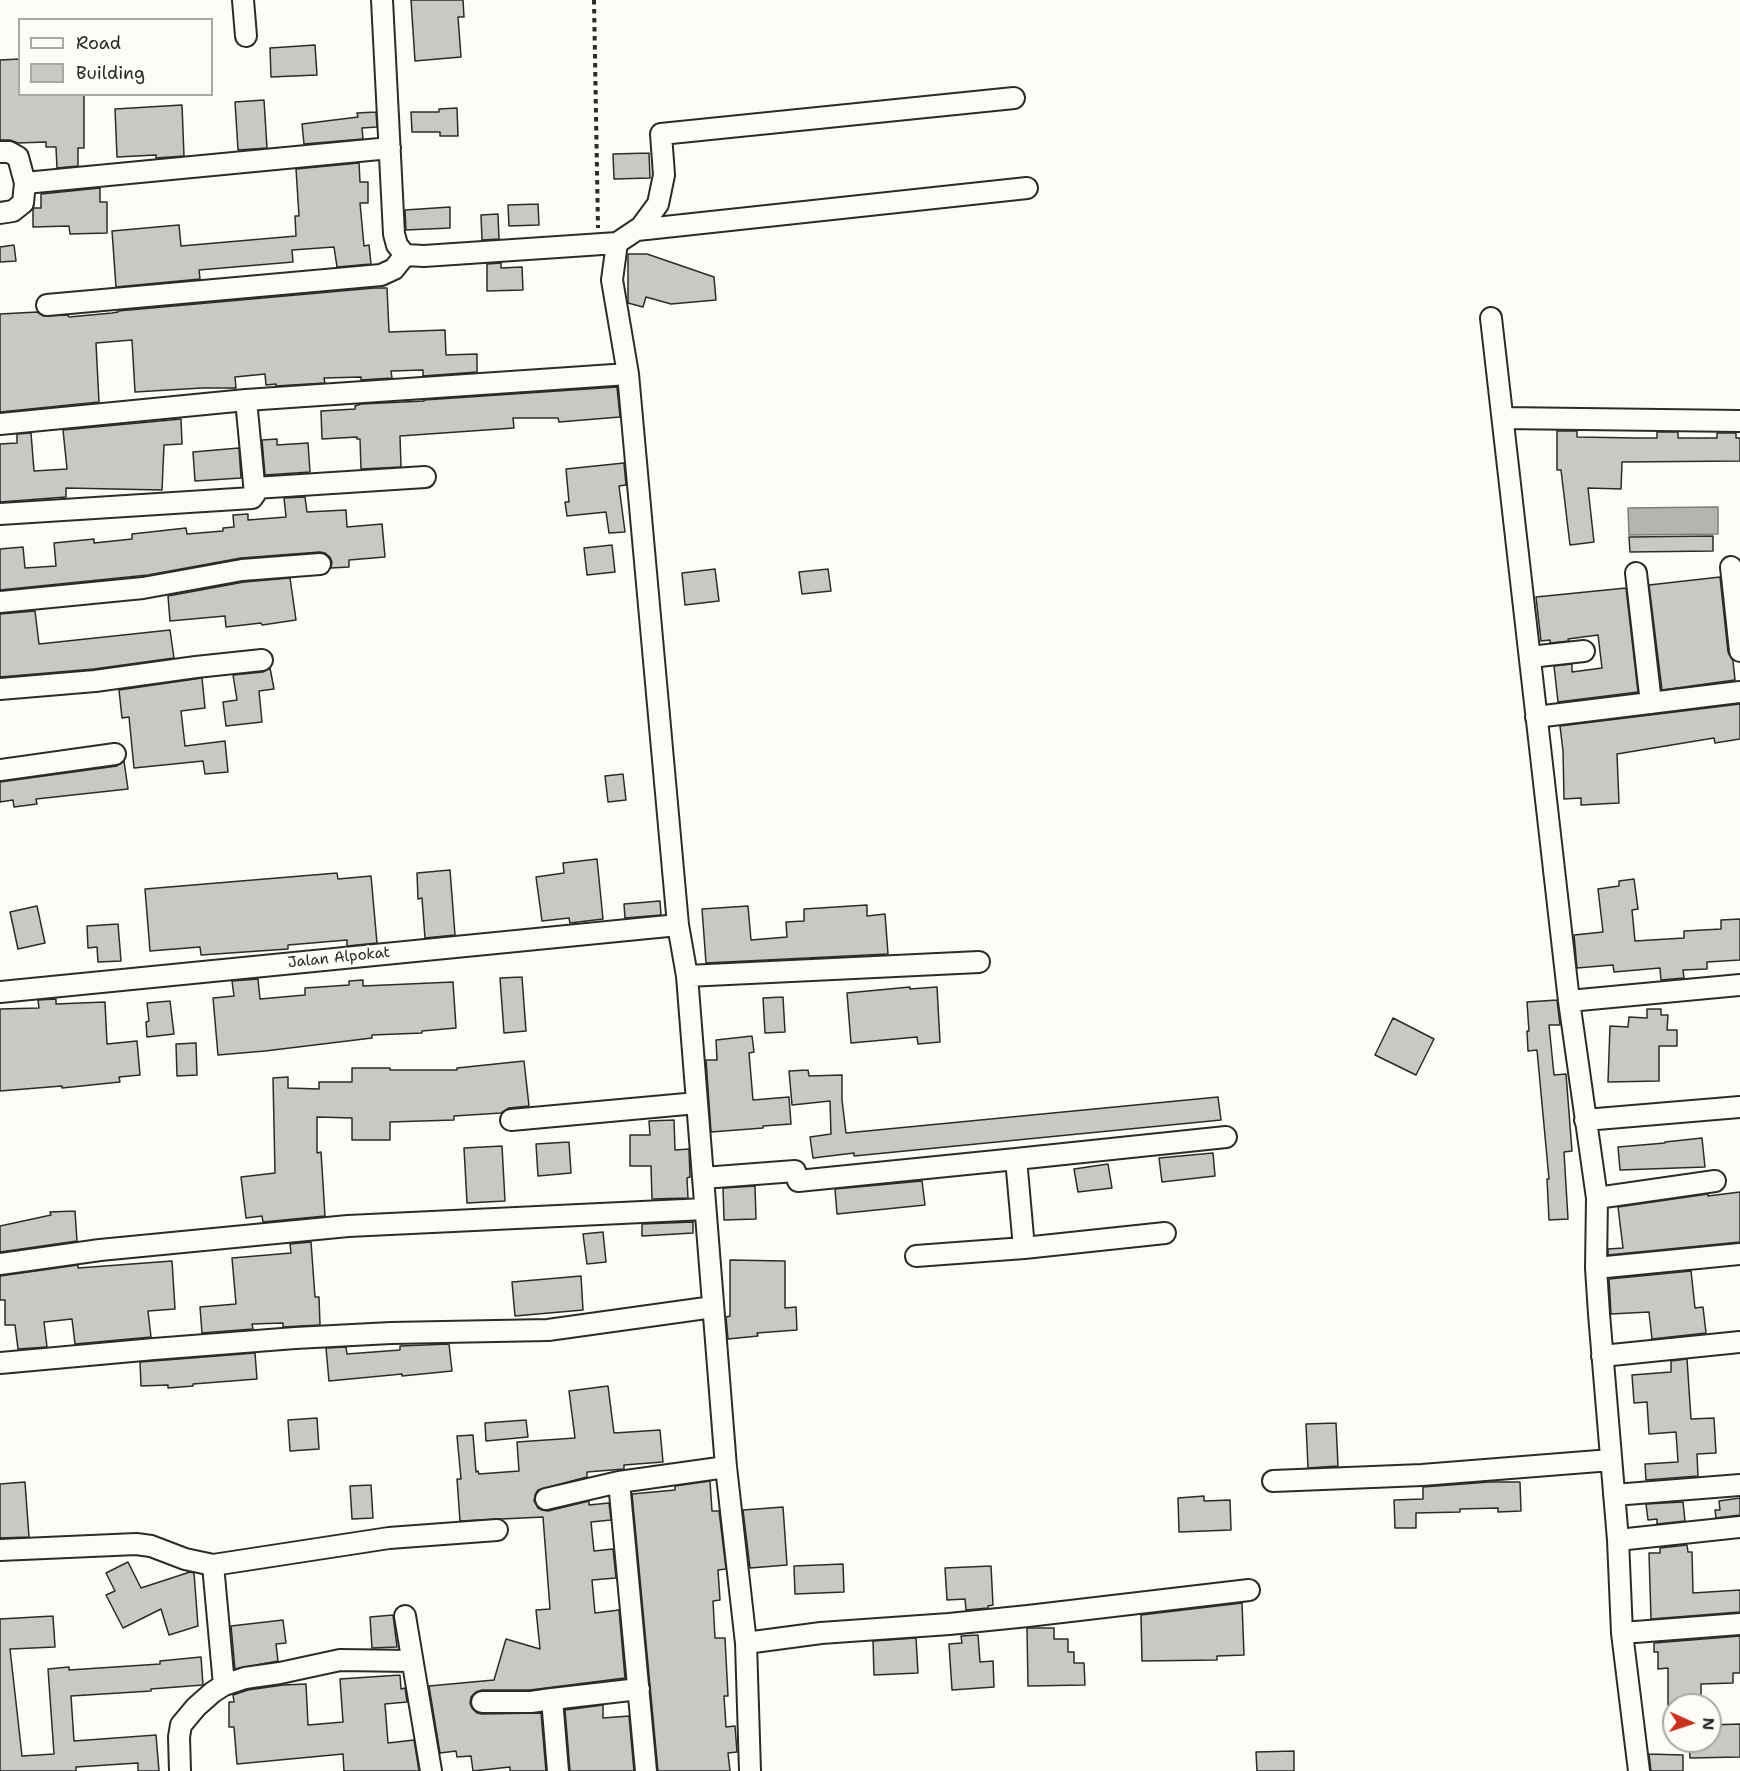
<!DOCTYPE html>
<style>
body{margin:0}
#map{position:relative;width:1740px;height:1771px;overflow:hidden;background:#fdfcf7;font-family:"Shantell Sans",sans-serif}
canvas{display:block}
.legend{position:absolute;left:18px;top:18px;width:195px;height:78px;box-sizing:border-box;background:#fdfcf7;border:2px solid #a9a8a5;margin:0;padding:8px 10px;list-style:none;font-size:18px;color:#2b2b2b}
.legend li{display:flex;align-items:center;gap:12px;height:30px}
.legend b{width:30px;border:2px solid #a9a8a5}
.north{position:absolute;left:1662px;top:1693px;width:60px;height:60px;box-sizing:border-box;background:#fdfcf7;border:2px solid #a9a8a5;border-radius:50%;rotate:93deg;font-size:16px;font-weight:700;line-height:24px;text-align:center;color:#2b2b2b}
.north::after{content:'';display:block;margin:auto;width:21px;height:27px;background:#c8321e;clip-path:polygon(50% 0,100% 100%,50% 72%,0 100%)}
</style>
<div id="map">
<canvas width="1740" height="1771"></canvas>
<ul class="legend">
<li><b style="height:8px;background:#fdfcf7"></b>Road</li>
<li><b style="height:16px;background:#c9c8c4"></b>Building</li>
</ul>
<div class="north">N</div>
</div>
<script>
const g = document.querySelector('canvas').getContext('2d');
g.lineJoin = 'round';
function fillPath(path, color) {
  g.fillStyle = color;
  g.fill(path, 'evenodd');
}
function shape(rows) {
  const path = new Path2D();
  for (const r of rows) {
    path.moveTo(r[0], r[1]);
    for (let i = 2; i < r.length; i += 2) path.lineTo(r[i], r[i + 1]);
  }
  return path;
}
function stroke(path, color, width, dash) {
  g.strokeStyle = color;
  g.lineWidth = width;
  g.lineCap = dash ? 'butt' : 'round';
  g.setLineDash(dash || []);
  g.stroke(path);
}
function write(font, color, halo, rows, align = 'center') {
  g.font = font + ' "Shantell Sans",sans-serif';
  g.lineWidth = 4.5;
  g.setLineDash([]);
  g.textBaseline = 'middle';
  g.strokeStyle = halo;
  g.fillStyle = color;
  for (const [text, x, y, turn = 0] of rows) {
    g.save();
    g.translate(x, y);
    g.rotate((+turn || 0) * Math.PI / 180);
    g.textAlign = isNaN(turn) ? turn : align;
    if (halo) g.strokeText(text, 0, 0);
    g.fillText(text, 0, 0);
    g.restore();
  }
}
const water = shape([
 [1718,507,1718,534,1629,535,1628,508,1718,507]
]);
fillPath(water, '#b5b4b1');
stroke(water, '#7e7d7b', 1.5);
const building = shape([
 [411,0,463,0,464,17,458,17,461,57,415,61,411,0],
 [315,45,317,75,271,77,270,48,315,45],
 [20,59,20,94,84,94,84,148,78,148,78,166,57,168,56,147,46,147,46,142,18,143,10,140,0,140,0,60,20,59],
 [264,100,267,148,238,150,235,102,264,100],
 [182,105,184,156,156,158,156,155,117,157,115,109,182,105],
 [457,108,458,136,440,136,440,132,412,132,411,112,439,112,439,109,457,108],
 [376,112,377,127,362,128,363,139,304,144,302,124,358,117,357,113,376,112],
 [649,153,650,178,614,179,613,154,649,153],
 [359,163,360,182,368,182,368,203,360,203,364,246,369,245,371,264,337,267,334,247,292,250,293,262,199,270,200,279,116,287,112,231,179,225,181,246,296,236,295,216,299,216,296,169,359,163],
 [100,188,100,202,107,202,107,233,70,234,69,226,33,227,33,210,34,208,41,208,41,194,100,188],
 [538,204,539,225,509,226,508,205,538,204],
 [450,207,450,228,406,230,405,210,450,207],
 [498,214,499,239,482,240,481,215,498,214],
 [14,245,16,261,0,262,0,247,14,245],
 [628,254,647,254,714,277,716,300,671,304,646,297,643,307,628,303,628,254],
 [501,263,501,268,522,267,523,290,487,291,487,264,501,263],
 [374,288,387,288,389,332,445,330,446,355,477,354,477,372,423,376,423,370,391,371,392,378,361,380,361,377,324,378,325,383,276,386,276,384,266,385,265,374,235,377,236,388,202,388,135,392,132,340,96,343,99,402,0,412,0,314,37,312,43,316,68,315,69,317,112,313,118,312,118,311,374,288],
 [617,387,620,417,559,422,558,418,513,418,514,428,400,436,401,467,361,469,360,439,357,439,357,437,322,439,321,411,355,409,355,406,361,404,424,401,424,400,617,387],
 [181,419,182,444,164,445,162,490,66,488,66,497,0,502,0,444,17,443,17,434,31,433,34,471,67,469,63,430,181,419],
 [1557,431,1577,431,1577,437,1638,438,1657,438,1657,432,1678,432,1678,438,1717,438,1717,433,1736,433,1736,438,1740,438,1740,461,1622,462,1621,489,1588,488,1594,542,1570,545,1561,470,1557,470,1557,431],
 [277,439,277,445,308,443,310,472,265,475,262,440,277,439],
 [239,448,241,478,195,481,193,452,239,448],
 [624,463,626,485,619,486,625,532,609,533,606,512,567,516,565,502,569,502,566,469,624,463],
 [305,497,307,512,346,510,347,527,382,524,385,557,349,560,349,567,331,568,332,562,330,557,325,553,320,552,241,558,148,575,0,590,0,549,23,547,25,568,56,566,54,543,94,539,94,543,132,539,132,534,186,528,187,534,223,531,223,528,234,527,233,515,248,514,248,520,286,517,284,498,305,497],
 [1713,536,1713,551,1630,552,1629,537,1713,536],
 [612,545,615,572,587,575,584,548,612,545],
 [715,569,719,601,685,605,682,573,715,569],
 [828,569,831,591,802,594,799,572,828,569],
 [1720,577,1728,652,1733,661,1735,680,1662,690,1649,585,1720,577],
 [290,578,296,620,262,625,261,623,226,627,225,616,170,621,168,596,244,582,290,578],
 [1626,588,1638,692,1558,702,1554,666,1572,664,1572,672,1602,668,1598,635,1568,639,1569,641,1550,643,1550,640,1541,641,1536,597,1626,588],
 [35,611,39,644,170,630,174,658,94,669,0,677,0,614,35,611],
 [270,668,274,689,259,691,262,722,226,726,223,702,237,700,233,675,263,672,270,668],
 [202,678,205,708,181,711,185,746,225,741,228,772,205,774,203,761,134,768,129,717,122,718,119,690,202,678],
 [1740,704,1740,739,1715,743,1714,738,1617,754,1619,803,1581,805,1581,798,1564,799,1563,751,1560,726,1740,704],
 [124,761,128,789,36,799,37,804,14,807,13,800,0,802,0,782,117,766,124,761],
 [623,774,626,800,608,802,605,776,623,774],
 [597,859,603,919,570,923,569,918,542,921,536,877,564,873,563,863,597,859],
 [450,870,455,935,425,938,422,898,418,899,417,873,450,870],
 [337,873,338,879,371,876,377,943,347,946,347,940,288,945,288,949,201,955,200,947,150,951,145,889,337,873],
 [1634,879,1638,909,1632,910,1635,941,1684,938,1684,931,1721,929,1721,920,1740,919,1740,960,1707,962,1707,969,1683,970,1684,978,1661,980,1660,968,1614,972,1613,965,1577,968,1574,935,1603,932,1598,889,1619,886,1619,881,1634,879],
 [660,901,661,915,625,918,624,904,660,901],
 [867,905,867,916,885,914,888,954,706,963,702,909,748,906,751,940,787,937,786,922,804,921,804,909,867,905],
 [37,906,45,943,18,949,10,912,37,906],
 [118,924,121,961,98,962,97,947,88,948,87,926,118,924],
 [522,977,526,1031,504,1033,500,978,522,977],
 [258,979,260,999,305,995,305,988,349,985,349,981,363,980,363,986,453,982,456,1028,422,1031,422,1033,372,1035,372,1038,265,1051,218,1055,213,998,234,996,232,981,258,979],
 [910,987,910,989,937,987,940,1042,918,1044,917,1037,851,1043,847,993,910,987],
 [783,997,785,1032,765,1033,763,998,783,997],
 [56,999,56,1004,105,1002,107,1044,137,1041,140,1075,119,1077,120,1082,62,1088,62,1086,0,1091,0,1009,39,1008,38,1000,56,999],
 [1557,1000,1560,1025,1549,1025,1554,1075,1566,1074,1572,1151,1564,1152,1568,1219,1549,1220,1547,1179,1549,1179,1537,1050,1528,1051,1527,1031,1529,1031,1527,1002,1557,1000],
 [170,1001,174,1034,147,1037,146,1022,149,1021,147,1003,170,1001],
 [1647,1009,1661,1009,1661,1015,1668,1015,1667,1030,1677,1030,1677,1046,1659,1046,1659,1081,1608,1082,1610,1026,1628,1027,1629,1017,1647,1018,1647,1009],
 [1393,1018,1434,1039,1416,1075,1375,1055,1393,1018],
 [752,1036,754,1052,749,1053,753,1100,789,1097,791,1124,763,1126,763,1128,711,1132,706,1060,717,1060,716,1040,752,1036],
 [196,1043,197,1075,177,1076,176,1044,196,1043],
 [524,1061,529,1106,509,1108,501,1113,454,1116,454,1120,390,1122,390,1140,352,1140,352,1118,317,1117,317,1153,321,1152,325,1216,263,1222,262,1216,246,1218,241,1177,275,1173,273,1078,288,1077,288,1088,319,1089,319,1082,352,1082,352,1068,390,1068,390,1070,457,1070,457,1068,524,1061],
 [808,1070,809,1076,842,1075,842,1100,846,1133,1218,1097,1221,1120,854,1156,854,1153,813,1158,810,1137,831,1134,830,1101,792,1105,789,1071,808,1070],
 [674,1120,675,1150,689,1149,690,1177,687,1178,688,1198,652,1199,651,1166,630,1166,630,1135,650,1135,649,1121,674,1120],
 [1702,1138,1705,1167,1620,1170,1618,1147,1665,1143,1665,1142,1702,1138],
 [569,1142,571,1173,538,1176,536,1144,569,1142],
 [502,1146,505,1201,467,1203,464,1148,502,1146],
 [1213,1153,1215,1176,1162,1182,1159,1158,1213,1153],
 [1108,1164,1112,1188,1078,1192,1074,1169,1108,1164],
 [922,1181,925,1205,837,1214,835,1189,922,1181],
 [755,1186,756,1219,724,1220,723,1188,755,1186],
 [1740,1192,1740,1242,1608,1255,1608,1249,1623,1248,1618,1207,1708,1194,1708,1196,1740,1192],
 [75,1211,77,1241,0,1252,0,1226,51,1215,50,1212,75,1211],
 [693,1222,693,1233,642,1236,642,1224,693,1222],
 [603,1232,606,1262,587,1264,583,1234,603,1232],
 [311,1242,315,1297,319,1297,320,1325,283,1327,283,1323,252,1324,253,1329,202,1333,200,1307,236,1304,232,1258,291,1253,290,1244,311,1242],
 [730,1260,785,1261,785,1308,796,1307,797,1330,757,1333,758,1336,728,1339,726,1317,730,1316,730,1260],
 [172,1261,175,1309,148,1311,151,1337,75,1344,72,1319,44,1322,47,1347,18,1349,15,1325,5,1325,5,1300,0,1300,0,1276,78,1265,78,1268,172,1261],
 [1691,1271,1695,1308,1703,1307,1706,1333,1652,1339,1649,1312,1611,1314,1609,1279,1691,1271],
 [581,1276,583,1310,515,1316,512,1282,581,1276],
 [449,1344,452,1371,402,1376,402,1374,329,1381,326,1348,346,1347,347,1354,400,1350,400,1346,449,1344],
 [255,1353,257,1379,193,1384,193,1386,168,1388,168,1385,141,1386,140,1362,255,1353],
 [1687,1359,1691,1419,1714,1418,1716,1453,1697,1454,1698,1476,1646,1480,1645,1464,1678,1462,1676,1432,1649,1434,1647,1402,1634,1403,1632,1375,1671,1372,1671,1361,1687,1359],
 [608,1386,614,1433,660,1430,663,1462,624,1465,624,1469,587,1472,587,1477,538,1490,535,1495,534,1501,538,1508,542,1510,548,1511,589,1501,589,1505,609,1503,611,1520,591,1522,594,1551,613,1549,616,1578,592,1580,595,1613,619,1610,625,1678,530,1690,482,1690,476,1692,471,1697,470,1703,472,1708,477,1713,482,1714,541,1713,546,1771,510,1771,510,1767,473,1771,471,1756,457,1757,456,1751,440,1753,429,1686,494,1680,506,1639,540,1649,536,1610,550,1609,543,1517,460,1521,457,1479,461,1479,457,1436,473,1435,476,1472,478,1471,479,1474,519,1471,517,1442,575,1438,569,1391,608,1386],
 [317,1418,319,1449,290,1451,288,1420,317,1418],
 [526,1420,528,1437,486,1441,485,1423,526,1420],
 [1336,1423,1338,1466,1308,1468,1306,1424,1336,1423],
 [710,1481,712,1511,719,1511,726,1569,718,1570,720,1600,713,1601,715,1638,725,1638,728,1696,724,1696,726,1727,735,1726,737,1752,728,1753,730,1771,658,1771,632,1494,675,1490,675,1486,710,1481],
 [25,1482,29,1537,0,1538,0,1484,25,1482],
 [1489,1482,1520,1482,1521,1511,1498,1512,1498,1508,1460,1509,1460,1512,1416,1513,1416,1528,1395,1528,1394,1500,1423,1499,1423,1487,1489,1482],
 [371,1485,373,1518,352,1519,350,1486,371,1485],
 [1204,1496,1204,1501,1230,1500,1231,1530,1179,1532,1178,1498,1204,1496],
 [1740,1498,1740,1515,1716,1518,1715,1510,1720,1510,1719,1501,1740,1498],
 [1683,1502,1685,1521,1657,1524,1657,1519,1648,1520,1646,1504,1683,1502],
 [783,1507,787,1565,750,1568,743,1510,783,1507],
 [1687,1545,1688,1552,1692,1552,1693,1593,1740,1590,1740,1612,1651,1619,1649,1553,1660,1553,1660,1548,1687,1545],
 [128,1562,141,1588,190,1572,194,1573,198,1626,169,1635,161,1609,123,1628,106,1595,115,1591,106,1573,128,1562],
 [843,1564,844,1592,795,1594,794,1566,843,1564],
 [991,1566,993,1605,988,1606,988,1608,966,1610,965,1599,947,1600,945,1568,991,1566],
 [1242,1603,1244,1655,1217,1656,1217,1660,1142,1661,1141,1615,1242,1603],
 [393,1615,397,1647,372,1648,370,1617,393,1615],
 [53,1616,55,1647,10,1649,22,1756,54,1754,48,1669,69,1667,69,1670,160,1664,160,1661,201,1657,203,1685,151,1689,151,1691,71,1696,74,1741,156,1735,159,1771,138,1771,138,1763,76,1767,76,1771,0,1771,0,1619,53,1616],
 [283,1620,286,1643,276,1644,278,1661,235,1669,231,1626,283,1620],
 [1027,1628,1054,1628,1054,1639,1068,1639,1068,1652,1074,1652,1074,1663,1084,1663,1085,1685,1028,1686,1027,1628],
 [978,1635,980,1662,993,1661,994,1687,952,1690,949,1644,962,1643,961,1636,978,1635],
 [1740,1636,1740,1673,1733,1673,1733,1683,1701,1684,1701,1705,1668,1705,1668,1668,1658,1669,1658,1652,1654,1652,1654,1643,1740,1636],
 [916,1638,918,1673,874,1675,873,1641,916,1638],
 [400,1675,401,1689,405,1688,407,1702,385,1704,388,1743,414,1740,419,1771,344,1771,343,1754,237,1764,234,1727,229,1727,229,1702,234,1702,233,1695,248,1690,283,1685,306,1684,308,1725,343,1722,340,1679,400,1675],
 [603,1705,603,1718,629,1716,634,1771,570,1771,565,1710,603,1705],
 [1740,1724,1740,1757,1690,1758,1689,1741,1710,1741,1710,1725,1740,1724],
 [1294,1751,1294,1771,1257,1771,1256,1752,1294,1751],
 [1649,1754,1683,1755,1683,1771,1651,1771,1649,1754]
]);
fillPath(building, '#c9c8c4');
stroke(building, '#2b2b2b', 1.5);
const minor = shape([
 [243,0,246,36],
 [382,0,394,234,397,245,405,255],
 [0,152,9,152,18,157,25,183],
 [0,213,13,211,23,203,25,183,390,148],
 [637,230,1027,188],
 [617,243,641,227,658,204,664,175,661,134,1014,98],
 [405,255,424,256,617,243,612,280,628,374,678,925,687,976,726,1467,746,1643,750,1771],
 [47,305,381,275,394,269,405,255],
 [1491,318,1569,1001,1597,1198,1596,1268,1599,1314,1618,1540,1622,1633,1639,1771],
 [1503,418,1740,421],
 [0,424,246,400,628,374],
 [255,488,425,477],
 [0,514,252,498,255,494,246,400],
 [1731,567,1740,651],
 [1636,573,1651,703],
 [0,602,143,588,242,570,320,564],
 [1530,657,1584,651],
 [0,689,95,681,196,667,262,660],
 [1536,717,1740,692],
 [0,770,115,754],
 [687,976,979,962],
 [0,992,678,925],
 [1569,1001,1740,985],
 [511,1120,697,1103],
 [1585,1120,1740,1107],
 [1016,1159,1226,1137],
 [703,1178,795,1171,798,1181,1016,1159,1024,1248,1165,1233],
 [1597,1198,1715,1181],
 [916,1256,1024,1248],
 [0,1264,100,1250,348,1226,705,1209],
 [1596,1268,1740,1254],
 [1602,1356,1740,1342],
 [0,1363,154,1349,295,1338,391,1333,548,1330,713,1307],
 [1273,1481,1422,1475,1611,1460],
 [1614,1495,1740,1485],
 [546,1499,619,1482],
 [1618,1540,1740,1527],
 [0,1550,136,1544,151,1546,185,1559,213,1565,389,1538,497,1530],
 [213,1565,224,1685],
 [405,1616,431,1771],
 [1622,1633,1740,1624],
 [746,1643,821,1633,949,1624,1028,1616,1249,1590],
 [482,1702,531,1702,552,1699],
 [180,1771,179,1737,181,1725,196,1707,213,1692,224,1685,245,1678,280,1673,340,1660,412,1661],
 [558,1771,552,1699,639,1689],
 [646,1771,619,1482,726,1467]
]);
stroke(minor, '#2b2b2b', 24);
stroke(shape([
 [594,0,598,228]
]), '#2b2b2b', 4, [4.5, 4.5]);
stroke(minor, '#fdfcf7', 20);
write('15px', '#2b2b2b', '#fdfcf7', [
 ["Jalan Alpokat",339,958,-6]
]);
</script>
